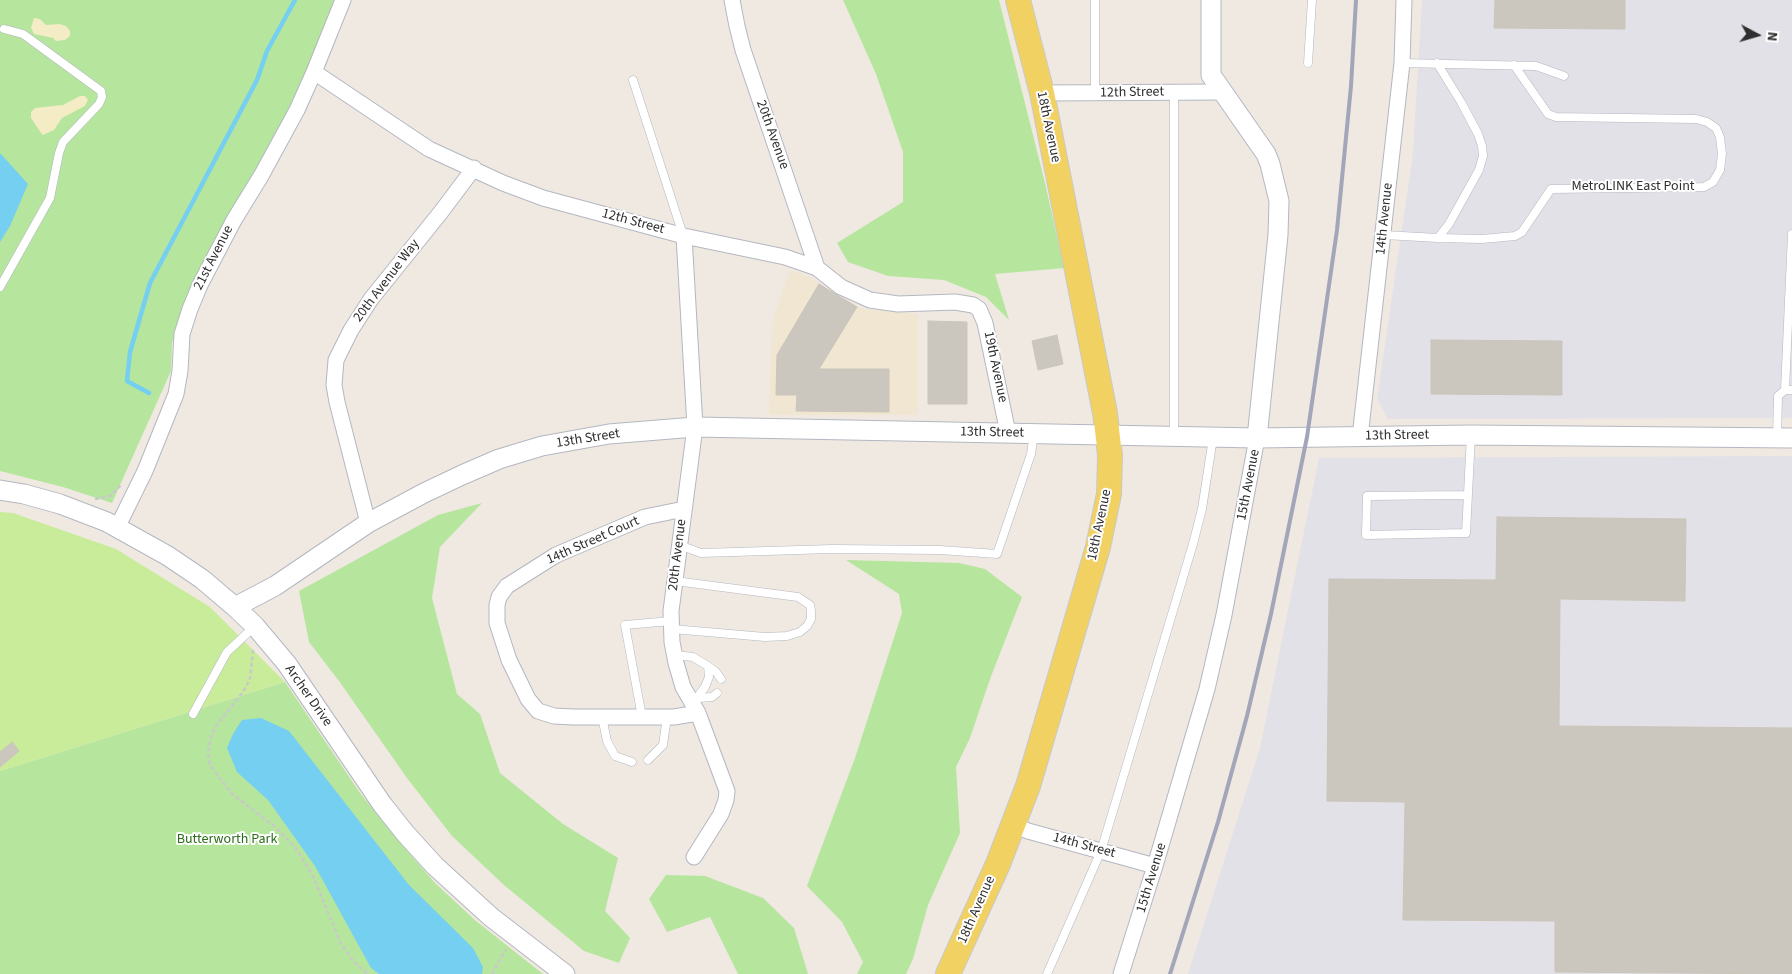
<!DOCTYPE html>
<style>
body{margin:0}
#map{position:relative;width:1792px;height:974px;overflow:hidden;background:#efe9e1;font-family:"Source Sans 3",sans-serif}
canvas{display:block}
.north{position:absolute;left:1732px;top:10px;width:50px;height:50px;-webkit-text-stroke:4px #fff;paint-order:stroke;rotate:96deg;font-size:14px;font-weight:700;line-height:20px;text-align:center;color:#2e2e2e}
.north::after{content:'';display:block;margin:auto;width:18px;height:22px;background:#2e2e2e;clip-path:polygon(50% 0,100% 100%,50% 72%,0 100%)}
</style>
<div id="map">
<canvas width="1792" height="974"></canvas>
<div class="north">N</div>
</div>
<script>
const g = document.querySelector('canvas').getContext('2d');
g.lineJoin = 'round';
function fillPath(path, color) {
  g.fillStyle = color;
  g.fill(path, 'evenodd');
}
function shape(rows) {
  const path = new Path2D();
  for (const r of rows) {
    path.moveTo(r[0], r[1]);
    for (let i = 2; i < r.length; i += 2) path.lineTo(r[i], r[i + 1]);
  }
  return path;
}
function stroke(path, color, width, dash) {
  g.strokeStyle = color;
  g.lineWidth = width;
  g.lineCap = dash ? 'butt' : 'round';
  g.setLineDash(dash || []);
  g.stroke(path);
}
function write(font, color, halo, rows, align = 'center') {
  g.font = font + ' "Source Sans 3",sans-serif';
  g.lineWidth = 4;
  g.setLineDash([]);
  g.textBaseline = 'middle';
  g.strokeStyle = halo;
  g.fillStyle = color;
  for (const [text, x, y, turn = 0] of rows) {
    g.save();
    g.translate(x, y);
    g.rotate((+turn || 0) * Math.PI / 180);
    g.textAlign = isNaN(turn) ? turn : align;
    if (halo) g.strokeText(text, 0, 0);
    g.fillText(text, 0, 0);
    g.restore();
  }
}
fillPath(shape([
 [1422,0,1792,0,1792,418,1388,419,1377,399,1413,154],
 [1792,456,1792,974,1188,974,1260,748,1319,458]
]), '#e3e1e8');
fillPath(shape([
 [790,270,813,279,832,294,863,309,918,314,918,415,769,415,772,323]
]), '#f0e6d1');
fillPath(shape([
 [0,0,335,0,314,55,278,131,181,316,172,343,171,371,112,503,63,487,0,471],
 [843,0,999,0,1045,183,1064,268,995,274,1009,320,986,297,944,280,888,276,848,262,837,243,903,202,903,152,876,74],
 [482,503,440,547,432,598,457,694,480,714,500,773,563,824,618,858,605,911,630,938,619,963,584,951,504,885,452,836,407,778,339,681,309,642,299,591,438,515],
 [846,560,959,563,985,569,1022,597,990,679,970,738,956,767,960,833,928,905,913,959,906,974,857,974,863,962,842,922,807,886,855,758,902,613,899,594],
 [285,682,360,793,401,844,436,884,476,921,543,974,0,974,0,771],
 [666,875,705,876,763,898,794,928,808,974,738,974,710,917,667,932,649,899]
]), '#b6e59e');
fillPath(shape([
 [34,18,40,19,46,25,59,24,66,26,70,31,70,36,65,40,56,41,53,38,34,34,31,28],
 [80,96,85,96,88,100,85,106,62,118,54,130,43,135,41,133,31,118,31,112,35,108,63,105]
]), '#f3ecc5');
fillPath(shape([
 [0,512,13,513,116,549,210,607,285,682,0,771]
]), '#c9ec9a');
fillPath(shape([
 [0,153,28,184,10,226,0,242],
 [261,718,289,731,409,885,473,948,483,967,482,974,379,974,371,968,315,866,268,800,237,772,227,748,233,734,242,720]
]), '#75cff0');
stroke(shape([
 [149,393,127,381,130,352,150,283,257,80,267,51,295,0]
]), '#75cff0', 4.5);
const building = shape([
 [1495,0,1625,0,1625,29,1494,28,1495,0],
 [819,284,857,307,819,369,889,369,889,412,796,411,797,395,776,395,777,355,819,284],
 [928,321,967,322,967,404,928,404,928,321],
 [1057,335,1063,364,1038,370,1032,341,1057,335],
 [1431,340,1562,341,1562,395,1431,394,1431,340],
 [1497,517,1686,519,1685,601,1560,599,1559,726,1792,728,1792,974,1555,972,1555,921,1403,920,1405,802,1327,801,1329,579,1496,580,1497,517],
 [12,742,19,751,0,767,0,752,12,742]
]);
fillPath(building, '#cbc7bf');
stroke(building, '#cbc5ba', 1);
const service = shape([
 [1308,63,1312,0],
 [1402,63,1536,66,1564,76],
 [1437,63,1461,102,1478,134,1482,146,1483,156,1479,170,1449,224,1438,238],
 [633,80,683,235],
 [1095,93,1095,0],
 [1174,93,1174,436],
 [1384,235,1438,238,1482,239,1515,236,1522,232,1551,189,1704,187,1713,182,1720,170,1722,154,1720,137,1716,128,1707,122,1696,119,1556,117,1548,114,1514,65],
 [0,287,50,198,59,153,63,142,99,104,102,97,101,91,23,34,4,29],
 [1785,390,1792,234],
 [1777,437,1778,396,1785,390,1792,390],
 [1468,495,1367,496,1366,535,1466,533,1471,435],
 [679,545,701,553,832,549,940,550,997,554,1031,454,1034,434],
 [672,629,765,637,787,636,800,632,807,626,811,619,811,611,810,605,798,597,675,581],
 [674,655,693,657,708,666,709,677,705,687,692,704],
 [708,666,716,672,721,679],
 [699,698,712,697,717,693],
 [193,714,227,652,255,626],
 [602,717,607,741,615,756,632,762],
 [642,717,625,625,671,621],
 [648,760,663,745,667,717],
 [1047,974,1101,851,1193,544,1202,509,1213,438]
]);
const minor = shape([
 [732,0,737,26,743,50,817,268],
 [314,72,429,149,503,183,543,198,684,236,785,257,817,268,841,287,870,300,898,304,955,302,973,305,979,309,985,323,1008,433],
 [1042,93,1222,92],
 [684,236,695,427,671,611,672,642,676,663,683,687,698,713,727,791,726,800,721,814,694,857],
 [1360,437,1402,63,1404,0],
 [684,509,645,517,556,555,507,586,499,597,497,605,497,623,509,660,528,699,538,711,554,716,573,717,674,717,698,713],
 [368,523,337,402,334,385,336,360,351,330,371,299,441,212,474,168],
 [117,528,145,471,176,394,180,371,182,334,190,309,200,285,234,220,261,176,297,110,314,72,343,0],
 [1013,825,1028,831,1155,866],
 [1121,974,1155,866,1207,689,1224,615,1257,438]
]);
const tertiary = shape([
 [1211,0,1211,75,1266,154,1270,164,1279,201,1278,235,1257,438],
 [0,490,24,494,60,504,107,522,168,556,202,579,235,607,255,626,287,664,382,804,405,833,435,866,491,917,565,974],
 [235,607,275,586,368,523,424,493,462,475,499,459,542,446,609,434,695,427,1257,438,1471,435,1792,438]
]);
const primary = shape([
 [948,974,998,864,1028,786,1098,547,1109,494,1110,455,1105,413,1042,93,1018,0]
]);
stroke(service, '#b4b7c1', 9);
stroke(minor, '#b4b7c1', 17);
stroke(tertiary, '#b4b7c1', 21);
stroke(primary, '#c9c9c9', 26);
stroke(shape([
 [95,499,110,496,122,484],
 [253,650,250,679,243,692,215,727,210,740,208,754,210,765,232,794,274,826,295,847,312,874,341,944,354,962,368,974],
 [492,974,506,949]
]), '#c9c9c9', 2.5, [4, 2.5]);
stroke(service, '#fff', 8);
stroke(minor, '#fff', 15);
stroke(tertiary, '#fff', 19);
stroke(primary, '#f2d163', 24);
stroke(shape([
 [1170,974,1218,822,1247,716,1271,614,1307,437,1337,230,1351,86,1356,0]
]), '#a3a6b8', 4);
write('14px', '#2e2e2e', '#fff', [
 ["12th Street",1132,93,-1],
 ["18th Avenue",1048,127,78],
 ["20th Avenue",772,135,70],
 ["MetroLINK East Point",1633,187],
 ["14th Avenue",1385,219,-84],
 ["12th Street",633,222,15],
 ["21st Avenue",214,258,-63],
 ["20th Avenue Way",387,281,-53],
 ["19th Avenue",995,367,78],
 ["13th Street",992,433,1],
 ["13th Street",1397,436,-1],
 ["13th Street",588,439,-9],
 ["15th Avenue",1249,485,-79],
 ["18th Avenue",1100,525,-78],
 ["14th Street Court",593,541,-24],
 ["20th Avenue",678,555,-83],
 ["Archer Drive",308,696,55],
 ["14th Street",1084,846,15],
 ["15th Avenue",1152,878,-73],
 ["18th Avenue",977,910,-66]
]);
write('14px', '#2c6e1b', '#fff', [
 ["Butterworth Park",227,840]
]);
</script>
